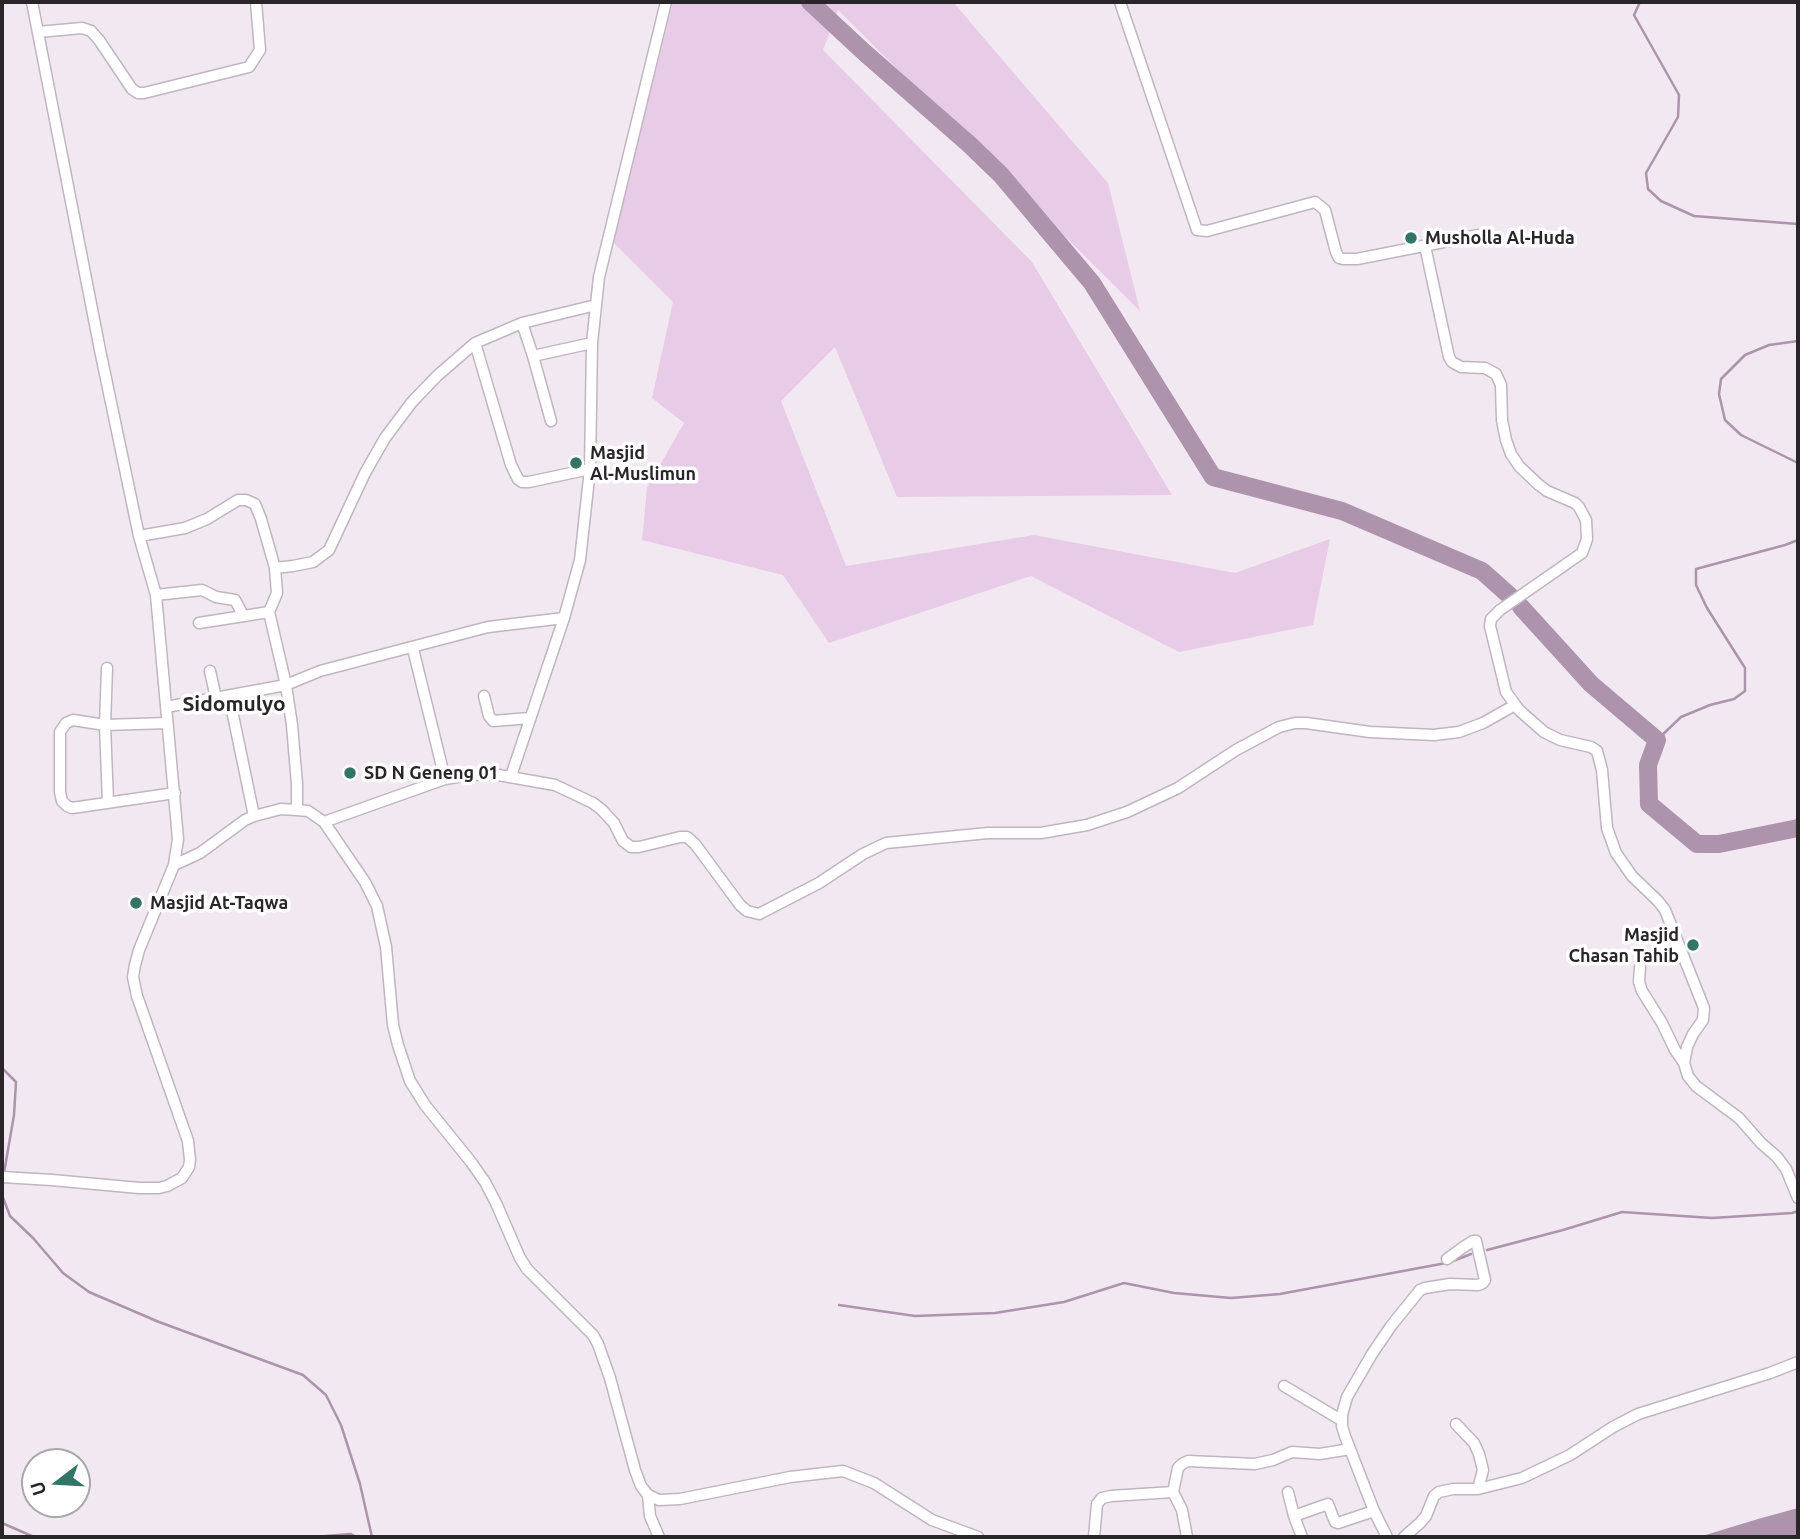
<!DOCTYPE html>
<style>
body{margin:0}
#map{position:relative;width:1800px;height:1539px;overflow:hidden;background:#f1e8f1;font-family:Ubuntu,sans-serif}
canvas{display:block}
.frame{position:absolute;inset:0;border:4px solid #292528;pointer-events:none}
.north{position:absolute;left:21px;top:1448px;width:70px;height:70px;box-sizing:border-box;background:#fff;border:2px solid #a9a8a9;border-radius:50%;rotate:253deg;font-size:19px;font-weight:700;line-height:28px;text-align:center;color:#292528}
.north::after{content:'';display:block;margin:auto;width:24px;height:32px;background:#327566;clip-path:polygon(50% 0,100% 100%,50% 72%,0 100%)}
</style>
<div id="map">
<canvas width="1800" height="1539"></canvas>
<div class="frame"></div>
<div class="north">U</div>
</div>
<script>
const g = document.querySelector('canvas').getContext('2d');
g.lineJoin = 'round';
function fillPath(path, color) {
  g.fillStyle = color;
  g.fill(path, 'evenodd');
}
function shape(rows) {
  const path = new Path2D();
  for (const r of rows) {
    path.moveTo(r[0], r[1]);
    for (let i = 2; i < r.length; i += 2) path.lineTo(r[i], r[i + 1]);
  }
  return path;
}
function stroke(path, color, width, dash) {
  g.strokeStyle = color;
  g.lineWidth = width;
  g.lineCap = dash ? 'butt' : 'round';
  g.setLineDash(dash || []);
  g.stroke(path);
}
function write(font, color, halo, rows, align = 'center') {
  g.font = font + ' Ubuntu,sans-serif';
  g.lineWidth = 7;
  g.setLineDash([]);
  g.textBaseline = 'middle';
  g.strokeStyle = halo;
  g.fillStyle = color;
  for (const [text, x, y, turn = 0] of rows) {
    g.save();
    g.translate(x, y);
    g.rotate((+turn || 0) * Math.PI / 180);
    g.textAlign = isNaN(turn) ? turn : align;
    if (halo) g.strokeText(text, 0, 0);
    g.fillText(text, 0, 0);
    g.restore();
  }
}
fillPath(shape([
 [673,2,953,2,1108,183,1140,311,838,10,823,50,1032,262,1172,495,897,497,835,347,781,401,846,566,1034,535,1235,573,1330,539,1313,625,1179,652,1031,576,829,643,783,575,642,540,647,488,684,423,652,398,673,302,613,242]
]), '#e8cbe7');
fillPath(shape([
 [1798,1508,1798,1537,1699,1537,1758,1519]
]), '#ae93ad');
stroke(shape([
 [1640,2,1634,15,1679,95,1678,117,1646,173,1648,189,1661,201,1694,216,1798,224],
 [1798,341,1769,345,1745,355,1721,379,1719,394,1725,420,1741,435,1798,463],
 [1657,740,1681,717,1710,705,1734,699,1745,691,1745,668,1707,608,1696,585,1696,569,1785,545,1798,540],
 [2,1068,16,1082,14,1115,4,1173],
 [2,1189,3,1180],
 [2,1195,10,1216,33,1238,63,1273,89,1292,159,1322,303,1375,326,1395,341,1425,360,1484,372,1537],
 [1487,1250,1563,1230,1622,1212,1712,1218,1792,1213,1798,1211],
 [1453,1261,1471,1254],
 [839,1305,915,1316,995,1313,1064,1302,1124,1283,1174,1293,1231,1298,1280,1294,1446,1263],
 [2,1523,34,1537],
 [313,1537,351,1534,356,1537]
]), '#ae93ad', 2.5);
stroke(shape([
 [810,2,865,53,970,145,1001,175,1092,283,1213,477,1342,511,1482,571,1510,596],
 [1521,607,1591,684,1657,740,1648,765,1649,804,1697,844,1719,844,1798,828]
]), '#ae93ad', 18);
const minor = shape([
 [1120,2,1197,230,1207,231,1315,202,1325,210,1336,252,1339,258,1343,259,1357,259,1479,235],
 [38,32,82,28,91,31,99,40,132,89,138,93,144,93,249,67,260,50,256,2],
 [1425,246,1449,357,1452,362,1461,367,1485,368,1496,374,1501,385,1502,420,1506,440,1511,454,1519,466,1539,485,1547,491,1575,503,1579,507,1586,520,1587,539,1582,553,1500,610,1491,619,1490,626,1506,692,1519,710,1544,732,1560,740,1591,747,1597,751,1602,770,1607,828,1616,853,1632,876,1658,901,1665,910,1704,1008,1703,1020,1693,1034,1687,1047,1684,1063,1688,1076,1696,1086,1739,1118,1761,1143,1777,1157,1786,1169,1798,1198],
 [522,323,533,356],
 [475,343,511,465,518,479,522,482,529,482,590,469],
 [551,421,533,356,592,343],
 [139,536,185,528,207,519,238,500,246,500,255,504,261,519,275,568],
 [156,595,202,590,216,597,235,600,243,615],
 [269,612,277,593,275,568,293,566,313,562,329,550,365,473,385,438,412,402,437,376,475,343,522,323,596,305],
 [199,623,269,612,286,685,292,725,297,784,297,810],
 [107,668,105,725,108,803],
 [210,671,216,698],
 [229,696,254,816],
 [484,696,489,716,493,721,530,718],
 [166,707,286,685,320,671,488,627,564,618,580,560,590,469,592,343,599,277,666,2],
 [167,723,105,725,73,720,66,723,60,732,60,792,62,801,67,806,72,808,175,793],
 [511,776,564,618],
 [445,779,469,775,493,774,555,785,593,803,602,810,614,823,623,841,631,847,639,847,680,837,687,837,695,844,740,905,747,911,759,914,819,883,863,854,886,843,988,833,1041,833,1087,825,1127,812,1178,788,1236,750,1279,727,1295,723,1306,723,1370,732,1434,735,1459,732,1483,723,1515,705],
 [324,822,365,882,377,906,386,947,393,1025,398,1045,410,1081,425,1105,471,1162,485,1182,496,1203,520,1258,527,1269,593,1335,598,1344,610,1378,635,1470,641,1486,648,1495,659,1500,680,1499,790,1477,843,1471,874,1483,932,1520,978,1537],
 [174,865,200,853,245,820,254,816,281,809,297,810,308,811,324,822,445,779,414,653,414,647],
 [1640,967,1639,982,1642,991,1662,1023,1675,1050,1684,1063],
 [2,1177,52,1180,139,1188,159,1188,167,1186,182,1178,189,1167,190,1160,188,1141,137,996,133,977,135,965,139,950,174,865,178,839,156,595,139,536,100,350,32,2],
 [1284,1386,1341,1420],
 [1456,1424,1474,1443,1479,1454,1483,1470,1478,1489],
 [1173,1492,1178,1468,1182,1464,1188,1461,1255,1464,1273,1460,1292,1452,1320,1454,1350,1449],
 [1288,1492,1294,1516,1302,1537],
 [648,1495,650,1516,659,1537],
 [1294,1516,1328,1504,1335,1522,1338,1523,1374,1511],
 [1094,1537,1097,1504,1102,1498,1111,1496,1173,1492,1182,1510,1187,1537],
 [1387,1537,1374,1511,1345,1436,1342,1426,1342,1415,1347,1397,1372,1354,1391,1326,1420,1290,1425,1288,1450,1284,1478,1285,1483,1283,1485,1280,1476,1241,1473,1241,1462,1248,1447,1259],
 [1404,1537,1420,1523,1426,1516,1434,1496,1439,1492,1453,1489,1478,1489,1522,1478,1570,1455,1613,1427,1638,1414,1770,1373,1798,1362]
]);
stroke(minor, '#bfb6bf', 13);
stroke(minor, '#fff', 10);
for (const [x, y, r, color] of [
 [1411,238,7,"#327566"],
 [576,463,7,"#327566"],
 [350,773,7,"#327566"],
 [136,903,7,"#327566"],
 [1693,945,7,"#327566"]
]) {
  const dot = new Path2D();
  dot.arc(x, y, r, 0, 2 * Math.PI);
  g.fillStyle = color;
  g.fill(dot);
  stroke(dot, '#fff', 2.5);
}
write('bold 18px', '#292528', '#fff', [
 ["Musholla Al-Huda",1425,238],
 ["Masjid",590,453],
 ["Al-Muslimun",590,474],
 ["SD N Geneng 01",364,773],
 ["Masjid At-Taqwa",150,903],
 ["Masjid",1679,935,"right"],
 ["Chasan Tahib",1679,956,"right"]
], 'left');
write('bold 21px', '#292528', '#fff', [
 ["Sidomulyo",234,704]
]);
</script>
